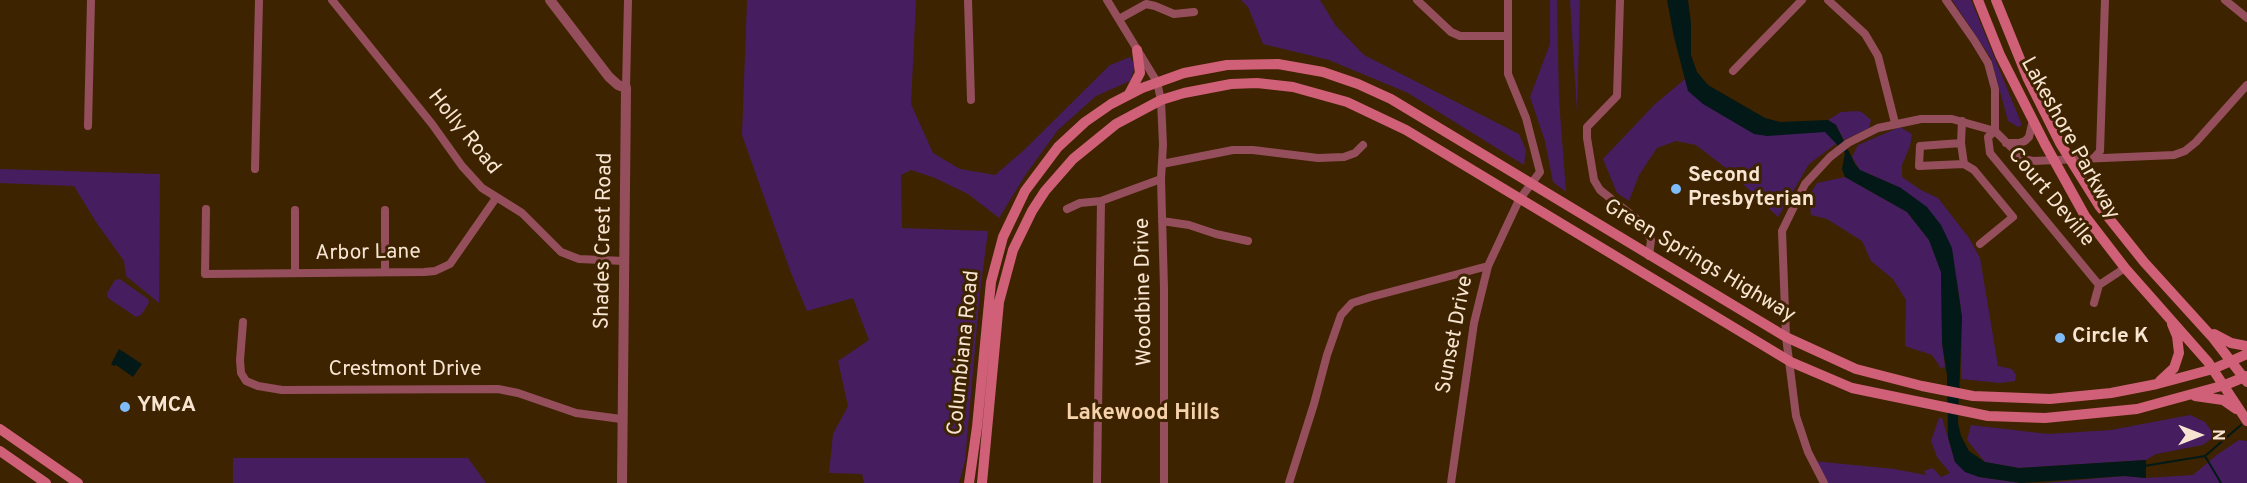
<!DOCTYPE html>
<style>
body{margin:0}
#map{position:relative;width:2247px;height:483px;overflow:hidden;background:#3e2300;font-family:Overpass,sans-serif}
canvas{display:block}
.north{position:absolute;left:2169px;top:405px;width:60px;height:60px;-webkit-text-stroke:4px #3e2300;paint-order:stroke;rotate:90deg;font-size:16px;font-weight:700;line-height:24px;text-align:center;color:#f7e5d2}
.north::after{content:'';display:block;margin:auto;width:21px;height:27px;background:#f7e5d2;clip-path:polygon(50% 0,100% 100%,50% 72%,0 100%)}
</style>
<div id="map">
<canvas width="2247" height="483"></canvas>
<div class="north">N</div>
</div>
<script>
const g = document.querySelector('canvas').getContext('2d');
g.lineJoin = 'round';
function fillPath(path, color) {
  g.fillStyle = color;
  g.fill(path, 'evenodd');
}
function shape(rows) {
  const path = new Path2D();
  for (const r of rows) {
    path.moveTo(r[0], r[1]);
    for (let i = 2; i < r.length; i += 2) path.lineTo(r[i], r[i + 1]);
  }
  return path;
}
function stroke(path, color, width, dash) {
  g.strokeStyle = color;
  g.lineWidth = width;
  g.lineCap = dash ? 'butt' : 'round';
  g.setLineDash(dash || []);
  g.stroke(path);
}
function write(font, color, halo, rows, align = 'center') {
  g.font = font + ' Overpass,sans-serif';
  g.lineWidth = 6;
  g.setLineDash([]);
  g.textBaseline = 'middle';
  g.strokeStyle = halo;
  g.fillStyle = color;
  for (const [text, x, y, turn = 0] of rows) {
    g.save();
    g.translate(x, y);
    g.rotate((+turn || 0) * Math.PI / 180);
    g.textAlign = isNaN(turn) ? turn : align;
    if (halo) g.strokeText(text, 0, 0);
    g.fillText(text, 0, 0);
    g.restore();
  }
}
fillPath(shape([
 [747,0,916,0,911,104,933,153,960,169,995,175,1024,150,1110,65,1130,57,1135,66,1130,81,1096,96,1058,130,1026,174,999,218,968,194,935,178,911,170,901,175,902,228,988,231,980,292,965,461,959,483,864,483,862,474,829,473,833,434,848,406,838,361,869,340,853,298,807,311,791,273,742,135],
 [1241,0,1320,0,1336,26,1364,55,1519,134,1526,150,1524,165,1408,93,1329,60,1263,44,1248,7],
 [1550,0,1557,0,1559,100,1566,192,1553,182,1545,141,1530,97,1550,44],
 [1570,0,1580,0,1577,112],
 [1952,0,1971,0,2022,125,2018,127,2008,121,1991,58],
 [1685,79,1689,91,1806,133,1825,131,1837,143,1809,164,1778,217,1727,169,1696,145,1676,141,1657,148,1639,175,1629,201,1617,193,1603,159,1654,105],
 [1858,111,1863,113,1871,120,1869,128,1844,140,1836,125,1828,120,1841,112],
 [1900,127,1912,134,1910,146,1902,165,1902,177,1921,190,1938,198,1969,238,1980,258,1998,366,2012,369,2016,375,2015,381,2000,383,1961,379,1962,317,1957,282,1901,188,1860,170,1852,157,1858,145],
 [0,169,160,174,159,303,126,276,124,261,96,222,74,186,0,183],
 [1845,177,1907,212,1929,240,1941,272,1942,343,1945,367,1941,368,1932,355,1905,346,1906,300,1893,279,1871,261,1862,241,1827,219,1811,215,1809,196,1817,183],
 [120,279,148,299,149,303,141,315,136,317,108,298,107,293,115,280],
 [2190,415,2205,422,2215,436,2203,445,2156,454,2146,460,2019,468,1985,462,1967,440,1971,425,2048,434,2111,430],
 [1939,418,1942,418,1955,462,1979,477,2021,483,1824,483,1813,461,1894,469,1926,475,1924,471,1933,468,1941,477,1950,473,1937,457,1931,441],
 [2239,440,2247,441,2247,483,2043,483,2124,476,2146,478,2193,475,2218,454],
 [233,458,468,458,486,483,233,483]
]), '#461e60');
fillPath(shape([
 [1667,0,1688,0,1691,23,1691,55,1697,72,1708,85,1765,118,1780,122,1828,120,1836,125,1855,164,1860,170,1901,188,1927,207,1941,225,1952,248,1962,317,1958,423,1961,436,1969,451,1985,462,2019,468,2146,460,2146,478,2124,476,2021,483,1979,477,1965,472,1955,462,1948,437,1947,375,1942,343,1941,272,1929,240,1907,212,1845,177,1842,169,1845,153,1825,132,1767,136,1754,134,1703,104,1688,91,1674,37],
 [119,349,142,364,133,377,116,365,114,366,111,364]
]), '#021917');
stroke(shape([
 [2205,456,2241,425],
 [2144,466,2205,456,2221,483]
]), '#021917', 2);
stroke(shape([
 [332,0,432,124,462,166,482,188,522,213,561,252,579,259,624,261],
 [968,0,971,100],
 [1107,0,1157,82,1161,100,1163,145,1161,179,1164,288,1164,483],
 [1417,0,1451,32,1460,36,1507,36],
 [1620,0,1617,96,1587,127,1587,138,1594,180,1600,190,1644,225,1651,240,1649,256],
 [1828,0,1865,34,1878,56,1895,123],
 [1946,0,1974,40,1988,63,1995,89,1995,131],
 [2225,0,2247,18],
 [1119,19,1146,4,1155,6,1174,14,1194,12],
 [1733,71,1802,0],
 [626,88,628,0],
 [1962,121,1961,143,1964,164,1974,170,2013,217,1980,244],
 [88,126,91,0],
 [1995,131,1988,137,1990,153,2099,285],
 [1961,143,1920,146,1919,166,1964,164],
 [2006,143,2019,143,2025,141,2029,137,2033,120],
 [2094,158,2100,151,2105,0],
 [1162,164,1233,150,1253,150,1318,158,1344,157,1355,153,1363,145],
 [255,169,259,0],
 [206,209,205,274,424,272,435,271,450,264,496,198],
 [1067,209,1080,203,1101,201,1161,179],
 [295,210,295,273],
 [385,210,385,272],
 [1162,221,1189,225,1216,234,1248,241],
 [2094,303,2099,285,2125,268],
 [243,322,240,360,241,373,246,381,258,386,282,390,498,389,518,393,576,413,621,419],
 [1097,483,1101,201],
 [1289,483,1314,404,1327,355,1341,315,1352,303,1371,297,1488,266],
 [1451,483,1474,323,1488,266,1519,200,1540,172,1526,118,1508,74,1508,0],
 [1824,483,1808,452,1796,416,1786,337,1782,231,1805,184,1830,157,1848,143,1878,128,1921,119,1952,119,1995,131,2023,159,2033,161,2174,155,2185,151,2196,142,2247,85]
]), '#954f5c', 8);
stroke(shape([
 [550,0,609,77,618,85,626,88,622,483]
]), '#954f5c', 10);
stroke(shape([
 [1978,0,2000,55,2045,144,2085,216,2125,268,2208,362,2247,421],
 [1996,0,2028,79,2060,143,2100,207,2144,262,2213,338,2247,382],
 [1129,94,1140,73,1137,50],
 [2214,334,2231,343,2247,346],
 [2160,381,2174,368,2179,353,2177,336,2172,324],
 [2195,396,2223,400,2236,409],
 [0,429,78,483],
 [0,451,46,483],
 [969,483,977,427,991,282,1003,237,1025,191,1058,147,1085,122,1111,104,1142,88,1184,73,1227,65,1278,64,1323,72,1358,84,1391,99,1786,337,1856,369,1922,386,1973,396,2050,399,2111,393,2157,384,2213,369,2247,354],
 [982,483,999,302,1013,250,1032,211,1045,191,1073,159,1116,124,1161,100,1184,93,1231,84,1257,83,1293,87,1347,102,1406,130,1791,362,1852,388,1988,416,2045,418,2137,409,2225,385,2247,376]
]), '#d06077', 10);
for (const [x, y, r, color] of [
 [1676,189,6,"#7fbdfa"],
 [2060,338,6,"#7fbdfa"],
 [125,407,6,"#7fbdfa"]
]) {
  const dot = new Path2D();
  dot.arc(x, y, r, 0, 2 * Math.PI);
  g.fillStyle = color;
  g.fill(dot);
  stroke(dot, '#3e2300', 2);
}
write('21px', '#f7e5d2', '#3e2300', [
 ["Holly Road",463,133,51],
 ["Lakeshore Parkway",2069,139,61],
 ["Court Deville",2050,198,50],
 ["Shades Crest Road",605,241,-89],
 ["Arbor Lane",368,254,-1],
 ["Green Springs Highway",1699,262,31],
 ["Woodbine Drive",1145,292,-91],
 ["Sunset Drive",1456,335,-79],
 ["Columbiana Road",965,353,-84],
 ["Crestmont Drive",405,371]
]);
write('bold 21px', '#f7e5d2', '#3e2300', [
 ["Second",1688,177],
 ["Presbyterian",1688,201],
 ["Circle K",2072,338],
 ["YMCA",137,407]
], 'left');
write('bold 22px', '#f6d2ab', '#3e2300', [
 ["Lakewood Hills",1143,415]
]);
</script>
